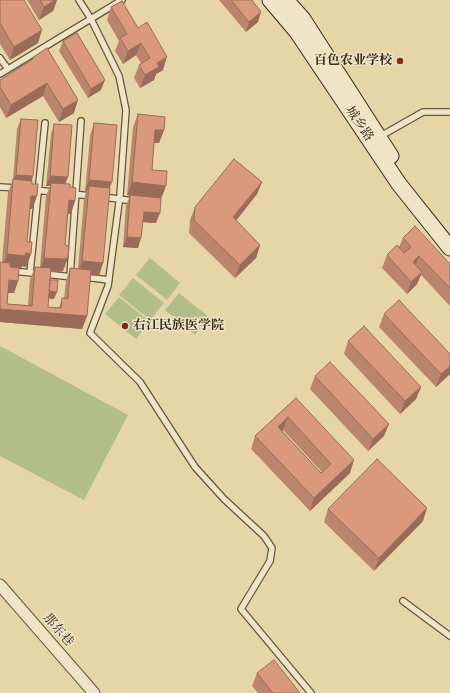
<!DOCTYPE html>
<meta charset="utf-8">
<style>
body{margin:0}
canvas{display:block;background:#e6d6a7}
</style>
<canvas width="450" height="693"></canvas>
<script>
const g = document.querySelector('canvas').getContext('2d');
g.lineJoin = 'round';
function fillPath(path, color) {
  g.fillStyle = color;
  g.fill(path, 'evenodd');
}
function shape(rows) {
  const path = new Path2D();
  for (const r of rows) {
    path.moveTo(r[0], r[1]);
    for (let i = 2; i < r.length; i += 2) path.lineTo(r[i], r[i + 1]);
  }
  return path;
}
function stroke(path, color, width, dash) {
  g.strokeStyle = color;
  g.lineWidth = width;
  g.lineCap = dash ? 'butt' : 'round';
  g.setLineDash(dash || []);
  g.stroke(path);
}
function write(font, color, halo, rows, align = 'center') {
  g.font = font + ' "Gentium Book Plus","Noto Serif SC",serif';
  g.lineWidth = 3;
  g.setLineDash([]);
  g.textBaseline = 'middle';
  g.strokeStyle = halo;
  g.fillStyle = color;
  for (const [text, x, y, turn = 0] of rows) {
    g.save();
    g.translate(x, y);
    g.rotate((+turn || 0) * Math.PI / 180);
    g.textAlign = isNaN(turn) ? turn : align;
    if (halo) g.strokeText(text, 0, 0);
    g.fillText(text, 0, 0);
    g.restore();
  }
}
fillPath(shape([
 [150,258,180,283,167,300,136,275],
 [133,278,164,303,150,320,119,295],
 [179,293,209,317,195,335,165,310],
 [119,297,150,322,136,339,105,314],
 [0,346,128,415,84,500,0,456]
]), '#b2be89');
const lane = shape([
 [79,0,91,19,119,76,126,110,120,195,108,286,90,333,140,382,195,467,224,499,264,536,272,548,270,561,241,609,311,693],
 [0,58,8,69],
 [0,74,122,0],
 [379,137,423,112,450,112],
 [0,187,17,188],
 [35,190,54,192],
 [73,194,92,196],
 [103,197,134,201],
 [0,270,33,273],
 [30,273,45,123],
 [44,274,73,277],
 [70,276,81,121],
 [84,277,109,280],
 [403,601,450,636]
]);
const street = shape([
 [0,585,94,693]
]);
const secondary = shape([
 [270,0,297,32,399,184,450,248],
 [286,0,303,19,391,156]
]);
stroke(lane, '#64543e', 8);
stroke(street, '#64543e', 13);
stroke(secondary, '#39281b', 17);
stroke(lane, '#efe4c6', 5.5);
stroke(street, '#efe4c6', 11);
stroke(secondary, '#efe4c6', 15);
fillPath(shape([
 [0,0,38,43,10,60,0,44],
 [27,0,57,0,53,11,39,20],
 [219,0,252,0,258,22,246,32],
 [122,1,163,70,156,74,154,80,140,88,134,78,139,65,141,63,136,55,123,64,115,51,119,41,107,20,111,7],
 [63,41,101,90,88,98,59,51],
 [32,58,74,113,59,122,43,96,6,118,0,107,0,80,31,61],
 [138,114,164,130,159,143,154,143,152,170,161,199,156,223,143,222,138,248,123,247,126,205,130,196,127,195,133,127],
 [21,119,33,176,32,181,32,184,37,196,32,209,30,209,27,242,31,254,26,267,22,266,21,268,19,268,18,281,14,293,8,293,7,304,28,305,30,279,35,267,40,267,46,196,50,186,46,186,51,134,54,124,71,214,68,213,63,271,59,272,51,272,50,280,54,299,48,298,48,307,59,308,62,298,64,299,66,281,70,268,78,269,84,199,86,192,85,192,90,136,94,123,110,188,99,276,90,275,87,316,82,329,0,322,2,262,8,192,13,180,17,129],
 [262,182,257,194,236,221,260,245,256,258,235,278,189,233,190,220,195,207],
 [403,238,450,264,450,306,421,275,417,284,407,294,382,268,387,255,399,247],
 [384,314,450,354,450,374,436,387,379,327],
 [348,341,421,387,416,399,400,414,344,354],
 [315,376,384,436,368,451,310,389],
 [296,398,350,473,310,511,251,449,255,436],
 [283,430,322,472,321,473,282,431],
 [328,509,423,521,374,571,324,522],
 [257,673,300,693,258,693,252,686]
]), '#bb846c');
fillPath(shape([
 [55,0,57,0,53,11,39,20,44,7],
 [261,12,258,22,246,32,249,22],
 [42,30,38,43,10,60,14,47],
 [141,43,136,55,123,64,128,51],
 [167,57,163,70,156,74,154,80,140,88,145,75,157,63],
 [105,80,101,90,88,98,91,89],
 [47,83,43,96,6,118,11,105],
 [78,100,74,113,59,122,63,109],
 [155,130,164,130,159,143,151,142],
 [16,175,33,176,30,186,12,185],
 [50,176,68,177,64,187,51,183,50,186,46,186],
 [89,180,112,182,107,194,89,186,86,192,85,192],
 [132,182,166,186,161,199,127,195],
 [262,182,257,194,228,230,233,217],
 [31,196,37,196,32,209,26,209],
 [69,200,75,201,71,214,64,213],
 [144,212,160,213,156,223,140,222],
 [127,237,141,238,138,248,123,247],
 [260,245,256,258,235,278,240,265],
 [26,253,31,254,26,267,22,266,21,268,2,267,7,254],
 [419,256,415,268,413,262],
 [44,258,68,258,63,271,59,272,40,271],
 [82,261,103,263,99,276,78,274],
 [422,272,417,284,407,294,411,282],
 [9,280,18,281,14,293,4,293],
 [47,291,57,292,54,299,45,298],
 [0,309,87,316,82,329,0,322],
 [450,366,450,374,436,387,441,374],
 [421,387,416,399,400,414,405,401],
 [288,417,283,430,273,439,278,427],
 [389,424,384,436,368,451,373,439],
 [354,460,350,473,310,511,314,498],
 [427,508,423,521,374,571,379,558]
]), '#996b58');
const building = shape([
 [0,0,24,0,42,30,14,47,0,23,0,0],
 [40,0,55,0,44,7,40,0],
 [231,0,252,0,261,12,249,22,231,0],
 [122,1,138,28,147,22,167,57,157,63,159,67,145,75,139,65,150,58,141,43,128,51,120,38,127,34,111,7,122,1],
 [77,33,105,80,91,89,63,41,77,33],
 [47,48,78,100,63,109,47,83,11,105,0,87,0,80,33,59,32,58,47,48],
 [138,114,165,117,164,130,155,130,152,170,167,171,166,186,132,182,138,114],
 [21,119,38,120,33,176,16,175,21,119],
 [94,123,117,125,112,182,89,180,94,123],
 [54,124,72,125,68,177,50,176,54,124],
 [234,159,262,182,233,217,260,245,240,265,194,220,195,207,234,159],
 [13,179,32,181,32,184,38,184,37,196,31,196,27,242,32,242,31,254,26,253,25,256,7,254,13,179],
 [51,183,70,184,70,187,76,188,75,201,69,200,65,245,69,246,68,258,64,259,44,258,51,183],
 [89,186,110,188,103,263,82,261,89,186],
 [130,195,161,198,160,213,144,212,141,238,127,237,130,195],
 [415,226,450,264,450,288,419,256,413,262,422,272,411,282,387,255,397,245,404,253,411,247,403,238,415,226],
 [0,262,10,263,10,267,19,268,18,281,9,280,7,304,32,306,35,267,51,268,48,307,61,308,62,298,68,299,70,268,91,270,87,316,0,309,0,262],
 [50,280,58,280,57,292,49,291,50,280],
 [399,300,450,354,450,366,441,374,384,314,399,300],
 [364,326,421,387,405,401,348,341,364,326],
 [330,362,389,424,373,439,315,376,330,362],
 [296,398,354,460,314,498,255,436,296,398],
 [288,417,331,464,321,473,278,427,288,417],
 [377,459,427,508,379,558,328,509,377,459],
 [274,660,300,693,273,693,257,673,274,660]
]);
fillPath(building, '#da997d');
stroke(building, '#996b58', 1);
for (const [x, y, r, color] of [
 [400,61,4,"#8f2418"],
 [125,326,4,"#8f2418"]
]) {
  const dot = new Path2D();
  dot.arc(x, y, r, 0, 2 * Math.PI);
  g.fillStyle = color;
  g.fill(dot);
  stroke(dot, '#efe4c6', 1.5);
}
write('bold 13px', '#39281b', '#efe4c6', [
 ["百色农业学校",392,61],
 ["右江民族医学院",133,326,"left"]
], 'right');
write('13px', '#39281b', '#efe4c6', [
 ["城乡路",359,124,56],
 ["那东巷",58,630,49]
]);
</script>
